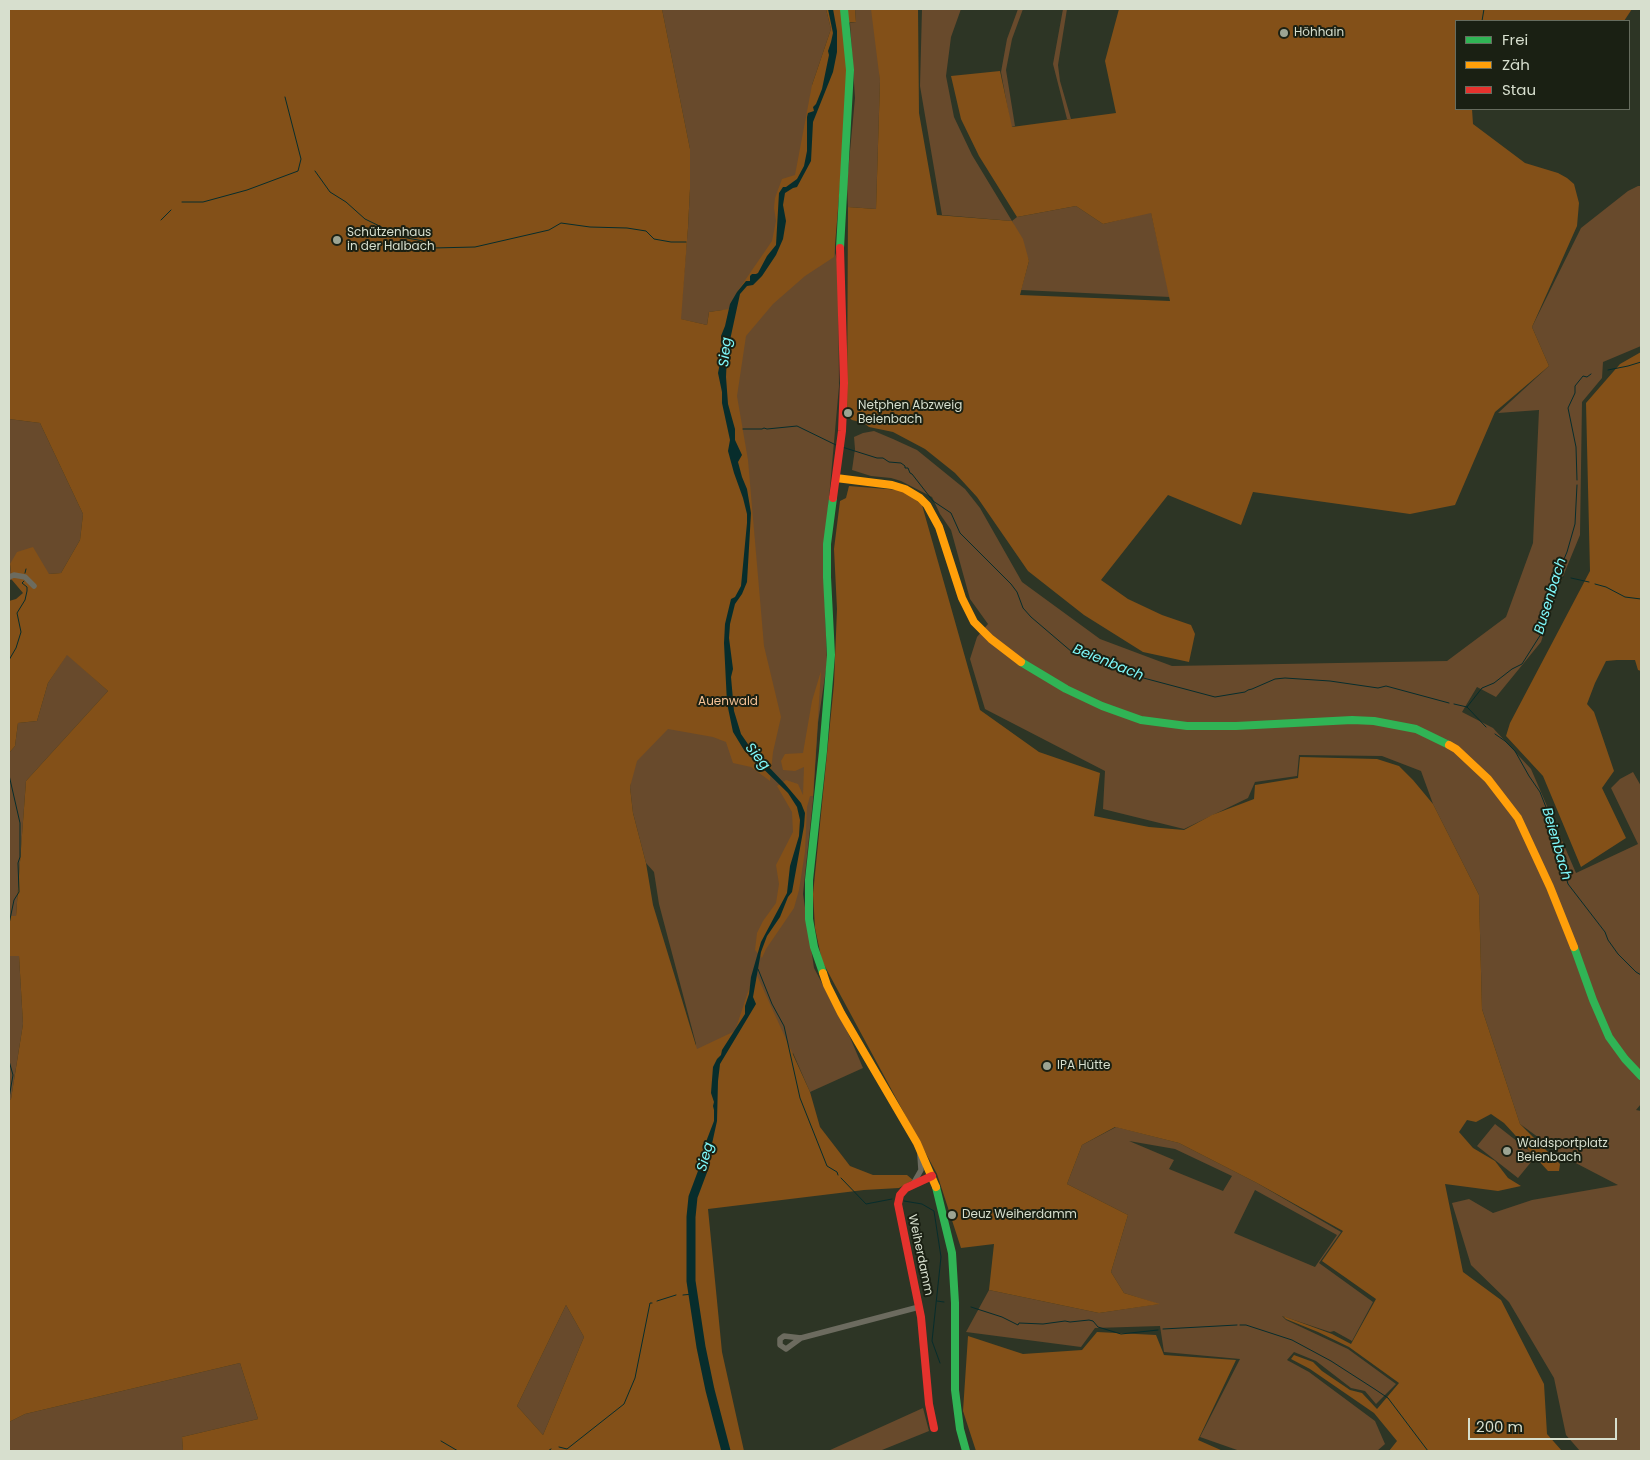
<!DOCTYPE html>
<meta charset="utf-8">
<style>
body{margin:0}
#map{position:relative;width:1650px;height:1460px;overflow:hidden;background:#2d3525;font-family:Poppins,sans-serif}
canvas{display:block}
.frame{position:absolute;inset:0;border:10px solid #d7dfce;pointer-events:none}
.legend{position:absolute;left:1455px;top:20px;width:175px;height:90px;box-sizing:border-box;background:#1a2013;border:1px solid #666c5e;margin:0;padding:6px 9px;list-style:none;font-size:15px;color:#d7dfce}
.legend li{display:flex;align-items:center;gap:10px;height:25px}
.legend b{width:25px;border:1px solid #666c5e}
.scale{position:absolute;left:1468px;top:1418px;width:149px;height:22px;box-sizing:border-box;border:2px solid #d7dfce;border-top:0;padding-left:6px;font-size:15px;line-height:18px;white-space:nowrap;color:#d7dfce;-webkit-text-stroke:4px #1a2013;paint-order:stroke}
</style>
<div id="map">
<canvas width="1650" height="1460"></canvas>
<div class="frame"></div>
<ul class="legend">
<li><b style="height:6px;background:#30b455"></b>Frei</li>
<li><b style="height:6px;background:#ff9f0a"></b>Zäh</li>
<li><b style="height:6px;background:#e5322d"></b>Stau</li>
</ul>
<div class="scale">200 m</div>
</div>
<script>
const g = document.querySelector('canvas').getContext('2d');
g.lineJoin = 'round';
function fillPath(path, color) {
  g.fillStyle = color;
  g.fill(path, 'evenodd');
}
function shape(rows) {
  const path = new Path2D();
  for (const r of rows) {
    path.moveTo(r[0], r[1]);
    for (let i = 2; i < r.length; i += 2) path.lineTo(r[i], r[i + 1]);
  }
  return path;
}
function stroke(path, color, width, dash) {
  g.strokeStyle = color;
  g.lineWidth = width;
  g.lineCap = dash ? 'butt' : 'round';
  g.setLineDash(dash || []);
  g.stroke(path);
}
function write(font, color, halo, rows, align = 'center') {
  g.font = font + ' Poppins,sans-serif';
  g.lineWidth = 4;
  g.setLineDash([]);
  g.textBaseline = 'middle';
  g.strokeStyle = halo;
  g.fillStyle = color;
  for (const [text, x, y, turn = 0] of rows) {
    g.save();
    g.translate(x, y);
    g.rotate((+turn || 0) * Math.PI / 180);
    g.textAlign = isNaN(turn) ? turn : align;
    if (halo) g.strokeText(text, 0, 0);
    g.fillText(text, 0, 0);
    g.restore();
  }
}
fillPath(shape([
 [662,9,826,9,831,29,812,85,841,156,837,172,833,218,837,216,835,234,835,253,838,262,839,386,825,543,824,577,827,663,818,723,813,800,803,894,814,968,849,1035,863,1068,810,1092,793,1053,718,1188,579,1451,696,1044,659,904,654,872,646,863,633,813,630,787,706,327,723,310,709,312,707,325,680,319,688,228,690,189,690,149],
 [855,9,877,9,880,81,876,209,848,207,847,183,855,98,850,23,856,22],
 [922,9,961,9,951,37,946,76,954,117,972,155,1012,221,1017,217,1076,206,1103,224,1151,212,1170,297,1021,290,1029,261,1012,221,942,215,920,86],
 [1018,9,1023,9,1012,39,1006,70,1015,126,1011,127,1001,72,1007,39],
 [1063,9,1067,9,1058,65,1060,81,1071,119,1067,119,1053,64],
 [1638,186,1641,186,1641,346,1603,362,1602,378,1582,402,1580,535,1559,586,1541,642,1496,697,1477,687,1462,712,1493,728,1531,769,1576,873,1638,844,1611,788,1620,779,1633,772,1641,786,1641,1104,1636,1110,1641,1111,1641,1451,1580,1451,1566,1435,1554,1378,1509,1302,1471,1265,1452,1203,1469,1199,1493,1213,1532,1200,1618,1185,1568,1159,1520,1124,1482,1009,1479,895,1433,804,1421,771,1382,756,1299,755,1297,776,1255,782,1248,798,1184,829,1103,809,1105,771,985,709,970,659,977,637,988,624,970,599,951,530,940,514,932,497,901,481,891,478,871,476,852,470,855,449,854,437,863,433,874,431,893,439,917,450,965,489,980,508,1022,582,1100,639,1172,666,1447,661,1506,617,1533,543,1539,410,1498,413,1549,366,1532,327,1581,228,1628,191],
 [9,419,40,423,83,514,80,540,61,573,49,574,10,564,12,580,9,580],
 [67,654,108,691,26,781,16,916,9,916,9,753,15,746,18,723,37,721,48,683],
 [9,956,19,956,23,1024,11,1099,9,1100],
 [1495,1124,1536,1156,1518,1178,1477,1146],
 [1116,1127,1179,1143,1257,1183,1341,1232,1319,1263,1373,1302,1352,1341,1334,1331,1330,1332,1282,1316,1286,1320,1348,1349,1396,1384,1376,1404,1365,1391,1351,1388,1316,1361,1294,1352,1287,1360,1309,1372,1375,1421,1385,1444,1377,1451,1240,1451,1200,1437,1240,1359,1164,1352,1160,1326,1095,1328,1081,1347,966,1332,989,1290,1099,1313,1158,1304,1124,1293,1111,1272,1128,1215,1067,1184,1082,1145],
 [1129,1141,1175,1149,1232,1176,1223,1191,1169,1169,1174,1160],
 [1255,1190,1337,1235,1315,1267,1234,1233],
 [566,1305,584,1337,543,1435,517,1406],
 [240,1363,258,1419,182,1437,183,1451,9,1451,9,1422,25,1414],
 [923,1408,929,1431,882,1450,882,1451,828,1451]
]), '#684a2c');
fillPath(shape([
 [9,9,662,9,690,149,690,189,688,228,681,319,707,325,709,312,729,309,737,292,772,241,776,221,774,208,775,198,782,179,795,175,812,85,831,29,826,9,855,9,856,22,843,23,848,87,834,257,805,276,773,304,746,336,737,396,748,460,764,646,781,717,773,752,770,781,751,767,733,763,726,742,713,737,668,729,637,761,630,787,633,813,646,863,653,905,697,1049,735,1031,755,971,810,1092,820,1127,850,1166,873,1175,907,1175,913,1180,899,1188,864,1190,708,1209,722,1352,744,1451,183,1451,182,1437,258,1419,240,1363,25,1414,9,1422,9,1100,11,1099,23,1024,19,956,9,956,9,916,16,916,26,781,108,691,67,655,48,683,37,721,18,723,15,746,9,753,9,601,16,599,23,593,12,580,10,564,17,552,33,547,49,574,61,573,80,540,83,514,40,423,9,419],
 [566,1305,584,1337,543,1435,517,1406],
 [871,9,918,9,919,113,937,215,1012,221,1023,239,1029,261,1020,295,1170,301,1151,213,1103,224,1076,206,1017,217,979,156,961,119,951,76,1000,71,1012,127,1116,113,1105,61,1119,9,1632,9,1624,21,1456,21,1456,109,1472,109,1473,124,1525,163,1558,173,1567,178,1574,184,1579,203,1577,226,1532,327,1549,366,1495,412,1455,505,1410,514,1253,492,1241,525,1168,495,1101,580,1128,599,1162,615,1191,625,1195,634,1189,662,1143,652,1084,615,1028,571,977,497,955,473,925,449,893,432,869,427,864,423,852,420,847,416,848,207,876,209,880,81],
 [1641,352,1641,671,1638,670,1635,660,1617,660,1606,661,1595,683,1587,704,1594,712,1614,771,1602,788,1626,838,1581,867,1543,776,1506,736,1510,723,1590,571,1586,403,1620,364],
 [849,486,899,490,911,496,922,505,980,710,1039,752,1100,773,1094,816,1149,827,1184,830,1212,815,1254,799,1255,785,1298,778,1300,757,1377,759,1399,766,1413,780,1433,804,1479,895,1482,1009,1520,1124,1560,1164,1559,1171,1548,1171,1504,1123,1491,1114,1476,1122,1467,1120,1459,1132,1473,1148,1495,1161,1508,1178,1521,1186,1498,1191,1445,1184,1463,1272,1501,1300,1544,1384,1547,1434,1562,1451,1389,1451,1397,1441,1374,1413,1310,1369,1291,1359,1294,1355,1313,1362,1322,1371,1350,1390,1362,1393,1377,1409,1399,1383,1349,1347,1318,1332,1286,1319,1283,1316,1332,1334,1351,1344,1376,1299,1322,1261,1343,1231,1257,1183,1179,1143,1115,1127,1082,1145,1067,1184,1128,1215,1111,1272,1124,1293,1160,1304,1099,1313,989,1290,994,1244,961,1248,937,1174,822,961,815,928,813,894,834,684,837,609,834,549,840,501,846,498],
 [821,671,813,796,810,796,807,807,805,852,799,890,794,908,766,949,762,958,755,950,757,933,763,921,776,903,779,884,776,865,793,832,792,812,777,786,786,780,798,784,803,795,804,767,795,771,783,770,781,761,785,754,803,753,812,701],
 [1097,1332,1156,1335,1164,1355,1236,1360,1198,1440,1223,1451,976,1451,963,1411,968,1336,1023,1354,1082,1350]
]), '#835018');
fillPath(shape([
 [828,9,833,9,837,31,837,52,833,72,813,122,811,161,797,187,793,188,785,193,783,205,786,221,783,239,776,255,762,276,753,285,747,286,740,294,727,354,726,377,728,404,735,429,735,440,742,455,738,462,742,477,747,489,751,513,747,582,742,594,735,604,730,624,729,638,733,669,731,677,734,711,741,734,750,747,785,784,801,803,805,813,804,826,792,892,788,897,780,917,767,936,761,952,753,997,756,1004,720,1064,718,1081,717,1121,706,1171,701,1176,704,1147,714,1121,714,1110,713,1106,714,1102,711,1093,713,1067,717,1059,721,1055,722,1050,745,1014,745,1006,749,994,751,977,761,942,787,893,790,866,799,836,800,820,797,807,788,793,744,750,733,732,727,703,724,643,725,624,731,599,735,597,741,586,747,523,747,514,743,498,734,473,728,451,730,440,722,403,722,392,718,373,720,363,720,353,722,347,721,336,725,326,730,304,737,292,746,281,750,281,750,276,752,274,756,274,758,273,767,256,776,245,779,193,783,187,786,187,797,179,804,166,807,151,807,117,808,113,814,111,813,107,816,104,822,89,829,55,828,51,831,42,833,33]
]), '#072d2c');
stroke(shape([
 [1482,21,1484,9],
 [315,171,330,192,346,202,365,219,402,237,423,241,433,248,475,247,549,230,561,223,590,227,627,228,646,231,654,239,671,242,686,242],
 [182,202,203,202,247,190,298,171,301,159,285,97],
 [161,220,171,210],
 [1608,370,1628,366,1641,362],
 [743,429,762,429,764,428,767,429,797,426,836,445],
 [842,447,877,458,883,458,889,462,901,463,905,466,905,468,908,468,910,473,912,474,933,501,951,513,960,533,1011,584,1017,592,1023,608,1031,617,1072,652,1120,665,1127,672,1130,672,1131,675,1136,676,1215,697,1245,692,1248,690,1252,689,1275,679,1285,678,1330,681,1378,688,1386,686,1449,703],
 [1577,480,1576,447,1568,408,1575,393,1575,386,1583,376,1587,377,1591,374],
 [25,573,26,569],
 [1556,578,1563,577],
 [1571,578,1589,582],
 [1595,584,1606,587,1625,597,1641,599],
 [9,660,16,648,21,632,17,613,25,600,27,591,27,587,22,583,24,581],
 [1454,704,1467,707,1486,727],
 [1467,707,1482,688,1494,683,1512,669,1522,664,1541,634,1543,619,1546,611,1550,592,1567,552,1575,524,1577,485],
 [1495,734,1505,741,1515,751,1529,776,1540,792,1558,838,1561,860,1568,884,1605,932,1608,940,1618,954,1636,972,1641,975],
 [9,775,20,823,20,857,18,863,19,892,14,900,9,924],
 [758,969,772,1004,784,1026,800,1098,827,1166,837,1172,838,1175],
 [9,1061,13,1075,9,1098],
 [841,1178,866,1204,892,1199],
 [904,1201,922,1204,934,1211,941,1257,932,1341,940,1363],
 [683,1295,693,1294],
 [657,1301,676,1295],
 [937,1301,944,1302],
 [971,1307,1002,1317,1018,1325,1019,1323,1043,1324,1065,1321,1070,1322,1089,1320,1093,1321,1098,1327,1121,1334,1158,1330],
 [1240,1325,1246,1325,1292,1340,1331,1361,1373,1388,1388,1398,1428,1451],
 [1163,1329,1237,1325],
 [441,1441,458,1451],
 [559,1447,567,1449,624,1404,635,1378,650,1303,652,1303],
 [534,1451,544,1451],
 [548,1451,551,1449]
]), '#072d2c', 1);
stroke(shape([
 [705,1165,693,1197,691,1217,691,1281,701,1347,710,1390,726,1451]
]), '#072d2c', 9);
stroke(shape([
 [9,577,14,575,25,577,34,586],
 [913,1184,921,1170,920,1155],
 [801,1338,786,1349,780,1345,780,1339,784,1336,801,1338,919,1307]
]), '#6c6b5f', 5.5);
stroke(shape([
 [840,248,850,70,844,9],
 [1021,662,1066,689,1102,706,1141,720,1187,726,1236,726,1352,720,1374,721,1416,729,1449,745],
 [1574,947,1593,1000,1609,1037,1625,1059,1641,1076],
 [823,973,814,947,809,919,809,880,823,751,831,655,827,577,827,544,833,498],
 [936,1187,952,1253,955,1303,955,1390,960,1429,966,1451]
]), '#30b455', 8);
stroke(shape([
 [836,478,892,485,905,489,920,498,927,505,939,527,962,598,974,622,991,639,1021,662],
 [1449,745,1456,749,1488,779,1518,818,1550,887,1574,947],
 [823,973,827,985,841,1013,917,1143,936,1187]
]), '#ff9f0a', 8);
stroke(shape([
 [833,498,842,431,844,383,840,248],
 [932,1176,906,1188,900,1195,898,1204,921,1317,929,1404,934,1428]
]), '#e5322d', 8);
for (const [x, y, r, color] of [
 [1284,33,5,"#9ca493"],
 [337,240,5,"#9ca493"],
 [848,413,5,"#9ca493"],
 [1047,1066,5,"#9ca493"],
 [1507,1151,5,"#9ca493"],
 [952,1215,5,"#9ca493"]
]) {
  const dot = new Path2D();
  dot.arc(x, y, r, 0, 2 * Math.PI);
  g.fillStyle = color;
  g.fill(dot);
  stroke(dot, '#1a2013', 2);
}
write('12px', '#d7dfce', '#1a2013', [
 ["Höhhain",1294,33],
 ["Schützenhaus",347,233],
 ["in der Halbach",347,247],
 ["Netphen Abzweig",858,406],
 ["Beienbach",858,420],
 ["IPA Hütte",1057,1066],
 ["Waldsportplatz",1517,1144],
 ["Beienbach",1517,1158],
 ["Deuz Weiherdamm",962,1215]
], 'left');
write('12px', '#f6c296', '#1a2013', [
 ["Auenwald",728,702]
]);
write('12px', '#d7dfce', '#1a2013', [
 ["Weiherdamm",920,1255,78]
]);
write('italic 14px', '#7ff9fb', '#1a2013', [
 ["Sieg",726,352,-84],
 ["Busenbach",1551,596,-73],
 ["Beienbach",1108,663,22],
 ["Sieg",757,757,50],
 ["Beienbach",1556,844,74],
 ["Sieg",706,1157,-75]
]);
</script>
